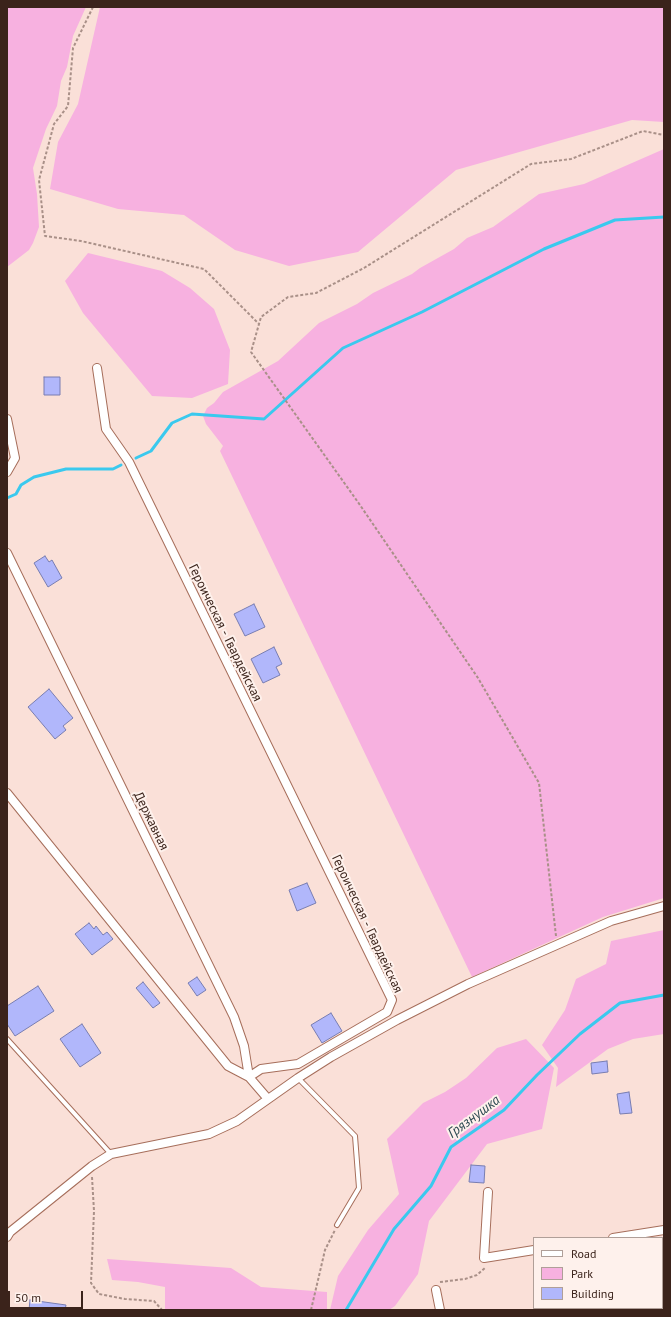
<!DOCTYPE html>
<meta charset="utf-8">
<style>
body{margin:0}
#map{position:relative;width:671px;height:1317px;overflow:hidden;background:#fae0d8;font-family:"PT Sans",sans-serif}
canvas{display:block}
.frame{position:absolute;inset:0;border:8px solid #3b231b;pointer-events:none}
.legend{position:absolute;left:533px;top:1237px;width:130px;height:72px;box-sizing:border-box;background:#fef1ec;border:1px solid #b09f98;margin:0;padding:5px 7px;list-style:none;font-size:12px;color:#3b231b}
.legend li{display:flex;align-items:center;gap:8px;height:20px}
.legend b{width:20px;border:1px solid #b09f98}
.scale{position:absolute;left:8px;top:1291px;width:75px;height:18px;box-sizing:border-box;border:2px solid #3b231b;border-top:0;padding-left:5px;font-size:12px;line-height:14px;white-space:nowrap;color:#3b231b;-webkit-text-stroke:3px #fef1ec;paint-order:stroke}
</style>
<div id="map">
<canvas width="671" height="1317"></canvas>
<div class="frame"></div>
<ul class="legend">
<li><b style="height:5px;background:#fff"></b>Road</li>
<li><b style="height:11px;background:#f7b1e0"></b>Park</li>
<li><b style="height:11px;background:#b1b7fb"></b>Building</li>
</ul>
<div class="scale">50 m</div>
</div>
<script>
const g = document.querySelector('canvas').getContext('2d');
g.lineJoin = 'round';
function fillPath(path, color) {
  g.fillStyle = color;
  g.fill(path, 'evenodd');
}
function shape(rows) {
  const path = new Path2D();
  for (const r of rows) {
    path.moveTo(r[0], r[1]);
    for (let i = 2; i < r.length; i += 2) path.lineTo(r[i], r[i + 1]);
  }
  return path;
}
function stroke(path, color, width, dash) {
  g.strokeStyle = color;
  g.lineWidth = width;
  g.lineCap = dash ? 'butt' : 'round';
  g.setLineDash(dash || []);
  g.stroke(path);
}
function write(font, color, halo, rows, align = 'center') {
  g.font = font + ' "PT Sans",sans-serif';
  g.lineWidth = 4;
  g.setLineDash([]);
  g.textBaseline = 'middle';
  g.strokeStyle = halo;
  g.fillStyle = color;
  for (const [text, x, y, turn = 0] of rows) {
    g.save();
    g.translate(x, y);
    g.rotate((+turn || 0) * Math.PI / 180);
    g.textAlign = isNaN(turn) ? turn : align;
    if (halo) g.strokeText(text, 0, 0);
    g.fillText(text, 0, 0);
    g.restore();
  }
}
fillPath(shape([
 [7,7,86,7,73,36,67,67,61,81,57,106,46,129,33,168,37,194,39,227,33,243,29,250,7,267],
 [100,7,664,7,664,122,632,120,456,170,358,252,289,266,235,250,184,215,118,209,50,189,58,142,78,104],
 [664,149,664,898,603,917,472,977,220,451,223,446,206,424,203,416,207,408,214,403,223,392,278,361,319,323,357,304,373,293,412,274,420,268,454,249,467,238,493,227,539,194,584,184],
 [88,253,162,271,190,288,214,309,230,350,228,384,192,398,152,396,83,313,65,281],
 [664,930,664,1034,633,1039,608,1049,556,1087,558,1068,542,1045,565,1010,576,979,606,964,611,941],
 [526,1039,554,1068,542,1129,487,1144,429,1221,418,1274,395,1306,389,1310,330,1310,338,1276,368,1230,399,1194,387,1139,423,1103,445,1092,466,1078,497,1048],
 [107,1259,231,1268,261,1287,327,1292,327,1310,165,1310,165,1287,138,1282,112,1280]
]), '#f7b1e0');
stroke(shape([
 [136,458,151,451,172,423,192,414,264,419,343,348,422,312,544,249,615,220,664,217],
 [7,498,16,494,21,485,34,477,66,469,113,469,121,465],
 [346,1310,394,1229,431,1186,451,1147,504,1110,537,1075,580,1034,620,1003,664,995]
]), '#3ac9ee', 3);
const building = shape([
 [44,377,60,377,60,395,44,395,44,377],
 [45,556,49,562,52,560,62,578,48,587,34,563,45,556],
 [254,604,265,627,245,636,234,614,254,604],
 [274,647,282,664,276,667,280,675,263,683,251,659,274,647],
 [49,689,73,718,63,726,66,730,55,739,28,707,49,689],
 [307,883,316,903,297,911,289,890,307,883],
 [89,923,94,929,96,926,103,935,107,932,113,939,92,955,75,934,89,923],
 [197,977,206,990,197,996,188,983,197,977],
 [143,982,160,1003,153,1008,136,988,143,982],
 [38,986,54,1011,15,1036,7,1024,7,1006,38,986],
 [331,1013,342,1031,322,1043,311,1025,331,1013],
 [82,1024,101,1053,80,1067,60,1039,82,1024],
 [607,1061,608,1072,592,1074,591,1063,607,1061],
 [629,1092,632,1113,620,1114,617,1094,629,1092],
 [471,1165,485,1166,484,1183,469,1182,471,1165],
 [30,1300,66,1305,65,1310,29,1310,30,1300]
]);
fillPath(building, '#b1b7fb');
stroke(building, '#787db1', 1);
const lane = shape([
 [7,1039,111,1154],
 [298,1078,355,1136,359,1188,337,1225]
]);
const street = shape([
 [7,419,15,458,7,472],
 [7,553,234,1017,244,1046,249,1077,268,1099],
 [7,793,228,1066,249,1077,261,1069,298,1064,387,1012,392,1000,129,462,106,429,97,368],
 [488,1192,484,1258,534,1250],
 [7,1237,10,1232,92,1166,111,1154,209,1134,237,1121,298,1078,331,1057,397,1020,468,984,611,921,664,906],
 [613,1238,664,1230],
 [436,1290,440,1310]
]);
stroke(lane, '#a66e5b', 6);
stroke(street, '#a66e5b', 10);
stroke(shape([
 [93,7,73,48,68,106,54,124,39,180,45,236,81,241,204,269,259,324],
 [556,936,539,783,478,678,360,505,251,352,261,317,288,297,316,293,364,268,531,164,571,159,643,131,664,135],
 [92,1177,94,1211,91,1283,99,1294,125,1299,154,1301,162,1310],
 [440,1282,465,1279,477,1275,485,1268,485,1267],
 [311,1310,325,1250,335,1230]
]), '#a99088', 2, [3, 2]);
stroke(lane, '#fff', 4);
stroke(street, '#fff', 8);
write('13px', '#3b231b', '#fef1ec', [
 ["Героическая - Гвардейская",225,633,64],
 ["Державная",151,821,64],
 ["Героическая - Гвардейская",367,924,65]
]);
write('italic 14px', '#2d4952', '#fef1ec', [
 ["Грязнушка",474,1117,-37]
]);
</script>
